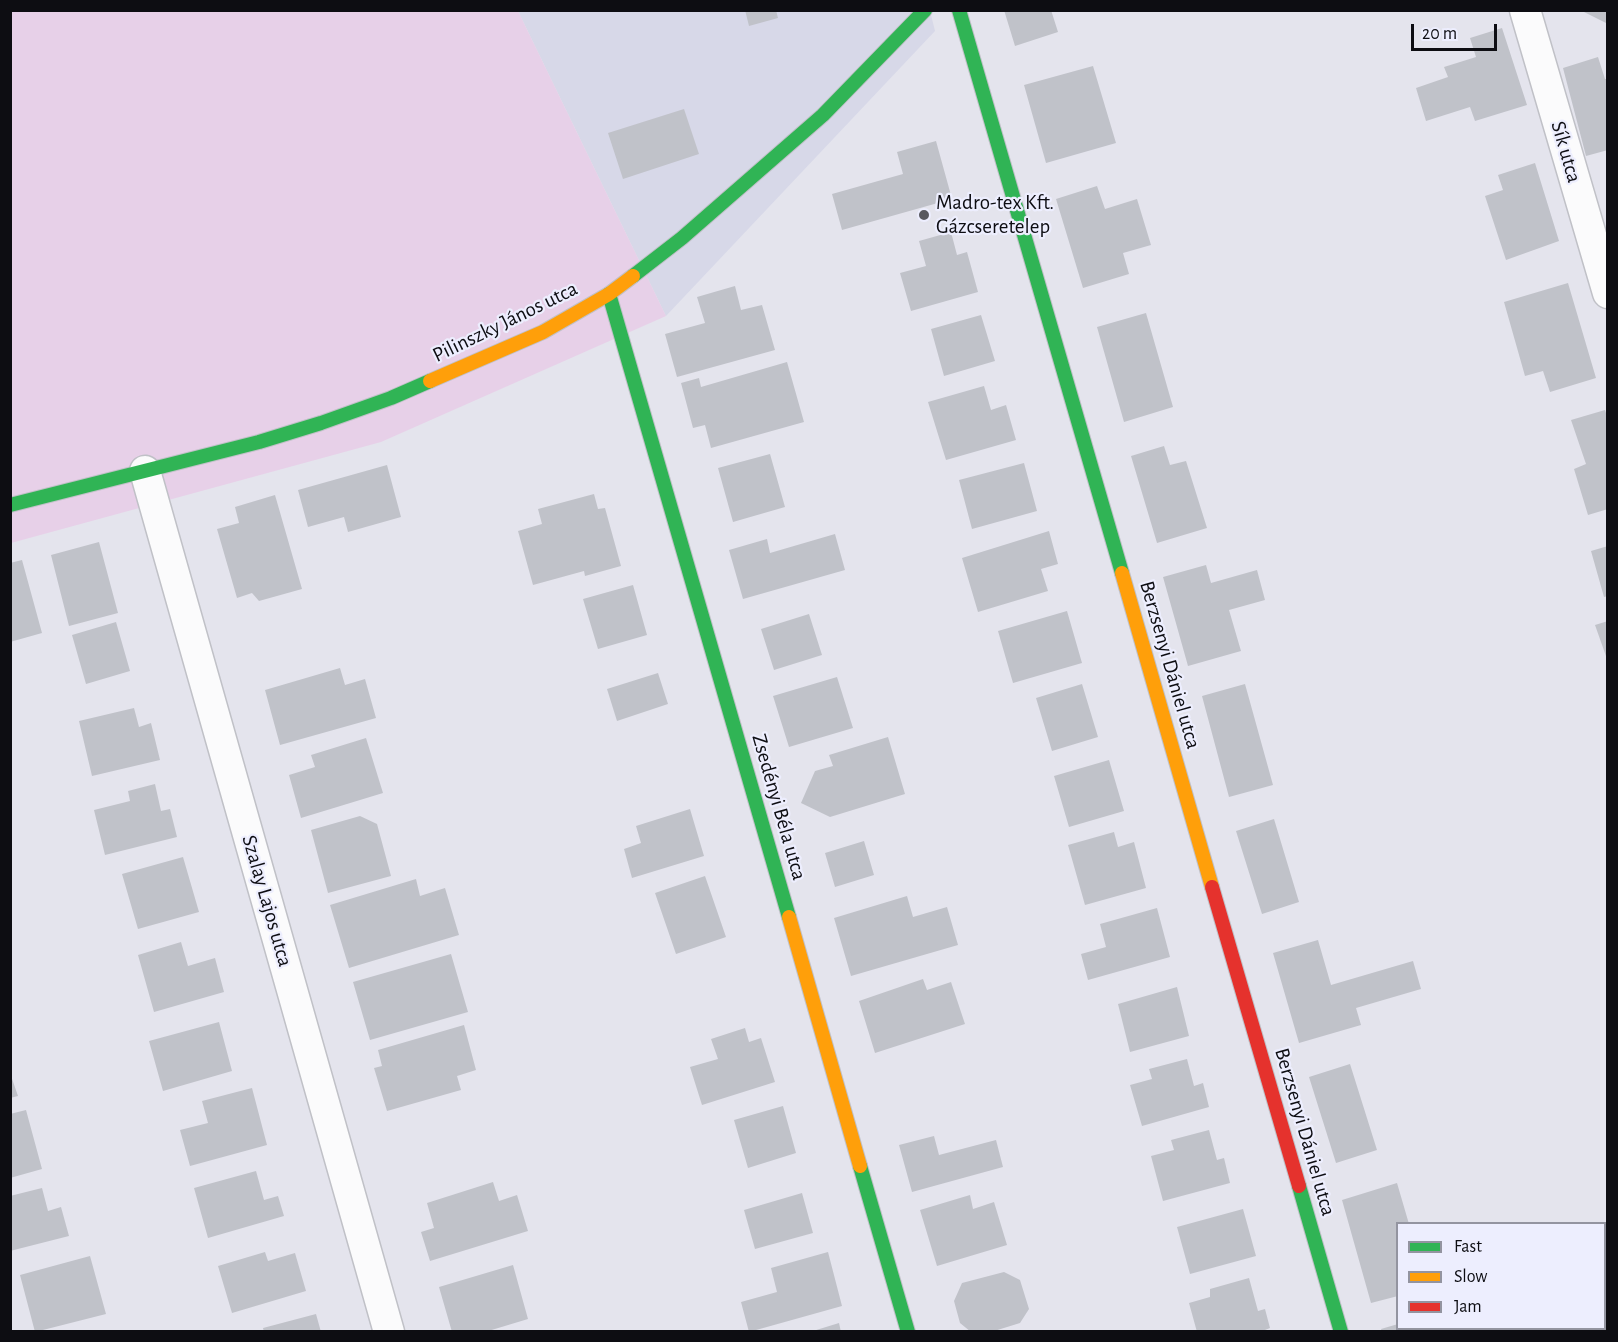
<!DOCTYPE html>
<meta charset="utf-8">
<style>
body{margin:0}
#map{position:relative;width:1618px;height:1342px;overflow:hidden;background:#e4e4ed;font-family:"Alegreya Sans",sans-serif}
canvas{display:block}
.frame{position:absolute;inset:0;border:12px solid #0d0d12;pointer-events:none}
.legend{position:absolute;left:1396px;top:1222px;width:210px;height:108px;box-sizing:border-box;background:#edeefe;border:2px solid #9394a0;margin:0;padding:8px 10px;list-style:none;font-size:18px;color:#0d0d12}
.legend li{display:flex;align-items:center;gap:12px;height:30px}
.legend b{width:30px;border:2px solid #9394a0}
.scale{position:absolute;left:1411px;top:24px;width:86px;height:27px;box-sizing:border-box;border:3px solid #0d0d12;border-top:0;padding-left:8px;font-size:18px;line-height:21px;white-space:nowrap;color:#0d0d12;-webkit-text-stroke:4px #edeefe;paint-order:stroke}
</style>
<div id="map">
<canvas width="1618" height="1342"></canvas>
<div class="frame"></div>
<ul class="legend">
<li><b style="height:8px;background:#30b455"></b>Fast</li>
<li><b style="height:8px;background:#ff9f0a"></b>Slow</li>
<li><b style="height:8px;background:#e5322d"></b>Jam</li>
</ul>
<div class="scale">20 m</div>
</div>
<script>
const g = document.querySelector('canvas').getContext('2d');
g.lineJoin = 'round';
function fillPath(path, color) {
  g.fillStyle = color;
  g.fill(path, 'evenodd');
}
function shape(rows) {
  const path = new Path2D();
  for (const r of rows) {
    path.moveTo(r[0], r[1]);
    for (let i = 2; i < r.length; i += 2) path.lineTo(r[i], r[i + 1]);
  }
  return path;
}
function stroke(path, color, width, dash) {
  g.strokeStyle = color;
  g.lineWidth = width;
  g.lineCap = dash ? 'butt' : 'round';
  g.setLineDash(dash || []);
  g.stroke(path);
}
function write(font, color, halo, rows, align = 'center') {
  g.font = font + ' "Alegreya Sans",sans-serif';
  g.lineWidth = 4.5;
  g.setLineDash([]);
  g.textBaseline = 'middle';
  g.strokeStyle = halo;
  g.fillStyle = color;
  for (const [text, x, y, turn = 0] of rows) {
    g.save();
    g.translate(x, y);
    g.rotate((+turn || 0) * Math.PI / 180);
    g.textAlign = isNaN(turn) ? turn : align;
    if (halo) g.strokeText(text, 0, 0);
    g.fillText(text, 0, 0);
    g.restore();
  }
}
fillPath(shape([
 [518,11,930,11,935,31,666,316]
]), '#d7d8e8');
fillPath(shape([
 [11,11,518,11,666,316,381,442,11,543]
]), '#e7d0e8');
fillPath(shape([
 [745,10,776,10,778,18,749,26],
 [1004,10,1051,10,1058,32,1015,46],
 [1580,10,1608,10,1608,24],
 [1502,28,1527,105,1475,121,1470,107,1426,121,1416,88,1448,77,1444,67,1476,57,1470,38],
 [1598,57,1605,79,1608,79,1608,150,1586,156,1563,68],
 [1093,66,1116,143,1046,163,1024,85],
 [684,109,699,154,623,179,608,133],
 [936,141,952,199,842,230,832,194,903,174,897,152],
 [1535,163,1559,241,1506,260,1485,196,1503,190,1498,175],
 [1097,186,1105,209,1137,199,1151,245,1123,253,1129,274,1083,288,1056,199],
 [951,232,957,255,967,252,978,292,911,311,900,273,926,266,919,241],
 [1568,283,1596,378,1550,392,1543,371,1525,376,1504,302],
 [735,286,741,310,762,305,775,350,677,377,665,334,705,323,697,297],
 [1146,313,1173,407,1124,422,1097,327],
 [981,315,995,361,944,376,931,329],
 [787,362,804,422,711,448,705,425,693,428,681,383,699,378,701,387],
 [984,386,991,410,1006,405,1016,440,946,460,928,402],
 [1605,410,1608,419,1608,509,1588,515,1574,469,1586,464,1571,420],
 [1164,446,1170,465,1186,461,1207,528,1157,543,1131,456],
 [770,454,785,507,733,522,718,468],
 [1024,463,1037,511,972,529,959,480],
 [387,465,401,517,348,532,344,517,308,527,298,490],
 [594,494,598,509,605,508,621,566,585,576,584,571,533,585,518,531,542,524,538,509],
 [275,495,302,589,259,601,252,593,237,598,217,529,239,523,235,507],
 [1049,531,1058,564,1041,569,1048,591,978,612,962,558],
 [835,534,845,570,743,599,729,550,767,539,770,553],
 [99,542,118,613,69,626,51,555],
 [1608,546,1608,596,1604,597,1591,551],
 [22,560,42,633,10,642,10,563],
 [1206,565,1211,583,1257,570,1265,600,1229,610,1241,651,1188,666,1163,577],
 [633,585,647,635,598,649,583,599],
 [1067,611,1082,663,1013,683,998,631],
 [809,614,822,655,774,670,761,629],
 [1608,621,1608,659,1607,659,1595,625],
 [116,622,130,671,86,684,72,635],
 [340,668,345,685,365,679,376,718,280,745,265,690],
 [658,673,668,704,617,721,607,689],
 [837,677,853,728,789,747,773,696],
 [1082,684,1098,737,1052,751,1036,698],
 [1245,684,1273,785,1229,797,1202,696],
 [134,708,139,727,151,723,160,760,92,776,79,721],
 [888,737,905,794,830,817,801,803,815,771,833,766,829,755],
 [366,738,383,793,301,818,289,775,315,767,311,755],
 [1109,760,1124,811,1069,827,1054,776],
 [155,784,161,811,170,809,177,837,105,855,94,810,130,801,128,791],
 [690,809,704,856,632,878,624,849,641,843,636,826],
 [360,816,377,824,391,876,328,893,311,830],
 [1274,819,1299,902,1262,914,1236,831],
 [1114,832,1118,847,1134,842,1146,888,1085,905,1068,845],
 [864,841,874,875,835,887,825,853],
 [183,857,199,912,138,929,122,874],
 [705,876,726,937,676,954,655,893],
 [416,879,420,896,445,888,459,935,349,968,330,905],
 [907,896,913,917,947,907,958,945,851,976,834,918],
 [1157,908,1170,957,1088,980,1081,954,1106,947,1100,924],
 [1318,940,1331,985,1413,961,1421,989,1356,1008,1361,1025,1299,1043,1273,953],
 [181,942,188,966,215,958,224,992,154,1012,138,955],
 [451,954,468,1012,370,1040,353,982],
 [923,979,927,990,951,982,965,1024,875,1053,859,1001],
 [1177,987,1189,1036,1130,1052,1118,1004],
 [219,1022,232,1071,163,1091,149,1041],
 [464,1025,476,1070,457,1076,461,1090,387,1111,374,1068,382,1066,378,1050],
 [745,1028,749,1042,761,1038,775,1082,702,1105,690,1067,718,1059,711,1039],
 [1187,1059,1194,1086,1203,1083,1209,1107,1142,1126,1130,1085,1152,1079,1149,1069],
 [1350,1064,1377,1150,1336,1163,1309,1077],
 [10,1073,18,1096,10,1098],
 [252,1088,267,1145,190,1166,180,1130,208,1123,202,1101],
 [783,1106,796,1153,748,1168,734,1120],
 [26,1110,42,1169,10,1178,10,1114],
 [1209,1130,1217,1160,1224,1158,1230,1183,1163,1201,1151,1156,1174,1150,1171,1140],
 [934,1136,939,1155,996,1140,1003,1167,912,1192,899,1145],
 [256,1171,264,1200,278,1196,284,1216,208,1238,194,1188],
 [493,1182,499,1201,517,1195,528,1231,430,1261,421,1232,434,1228,427,1203],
 [1397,1183,1409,1224,1398,1224,1398,1296,1371,1303,1342,1200],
 [42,1188,48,1211,61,1207,69,1236,10,1251,10,1196],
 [802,1193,813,1233,755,1249,744,1210],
 [970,1195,973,1209,994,1202,1007,1245,937,1266,920,1210],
 [1243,1209,1256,1256,1190,1274,1177,1227],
 [265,1252,268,1261,295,1253,306,1291,232,1313,218,1266],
 [828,1252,842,1306,749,1332,741,1302,777,1292,771,1268],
 [90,1256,106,1314,35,1332,20,1275],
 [513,1265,528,1319,485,1332,452,1332,439,1287],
 [1004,1272,1020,1280,1029,1309,1020,1323,991,1332,971,1332,960,1323,954,1301,962,1283],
 [1249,1278,1258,1311,1265,1309,1270,1328,1260,1332,1197,1332,1189,1303,1210,1297,1210,1289],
 [316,1314,321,1332,264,1332,263,1328],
 [839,1323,841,1332,813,1332,813,1331],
 [1398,1324,1398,1329,1436,1329,1437,1332,1382,1332,1381,1329]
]), '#c0c2c9');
const street = shape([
 [1525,10,1608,293],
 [145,471,389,1332]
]);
const fast = shape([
 [959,10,1122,573],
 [633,276,682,238,823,115,925,10],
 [609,294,789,917],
 [10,505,259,442,321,423,391,398,430,381],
 [860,1166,908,1332],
 [1299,1186,1341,1332]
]);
const slow = shape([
 [430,381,543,332,609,294,633,276],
 [1122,573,1212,887],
 [789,917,860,1166]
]);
const jam = shape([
 [1212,887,1299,1186]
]);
stroke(street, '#c0c1c7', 33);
stroke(fast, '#c0c1c7', 16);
stroke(slow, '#c0c1c7', 16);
stroke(jam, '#c0c1c7', 16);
stroke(street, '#fbfbfc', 30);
stroke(fast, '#30b455', 14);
stroke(slow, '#ff9f0a', 14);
stroke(jam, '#e5322d', 14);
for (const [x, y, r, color] of [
 [924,215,6,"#58585f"]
]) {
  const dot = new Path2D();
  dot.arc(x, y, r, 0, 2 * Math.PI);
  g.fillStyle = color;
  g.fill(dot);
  stroke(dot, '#edeefe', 2);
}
write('21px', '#0d0d12', '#edeefe', [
 ["Sík utca",1566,152,74],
 ["Pilinszky János utca",505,322,-26],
 ["Berzsenyi Dániel utca",1170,665,74],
 ["Zsedényi Béla utca",779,807,74],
 ["Szalay Lajos utca",267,901,74],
 ["Berzsenyi Dániel utca",1305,1132,74]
]);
write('21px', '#0d0d12', '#edeefe', [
 ["Madro-tex Kft.",936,203],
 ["Gázcseretelep",936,227]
], 'left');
</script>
